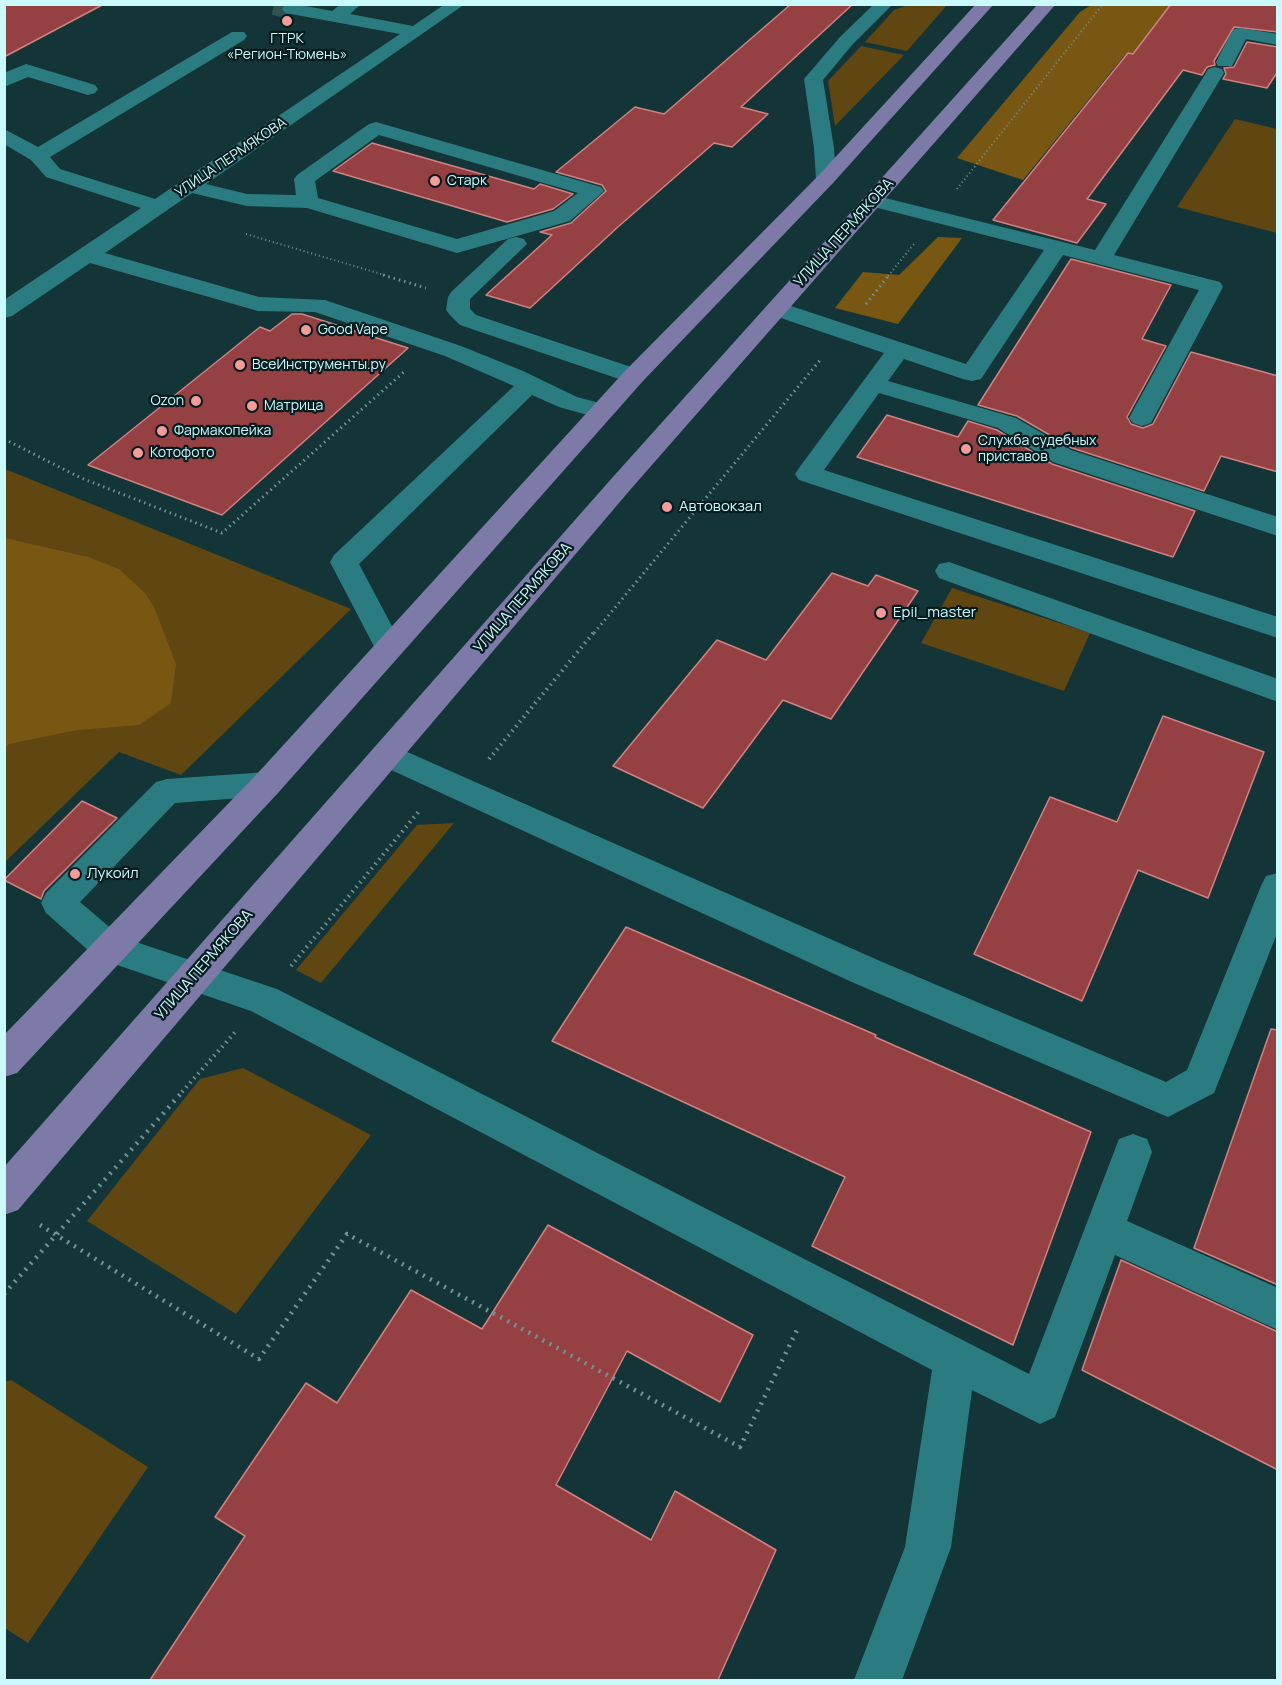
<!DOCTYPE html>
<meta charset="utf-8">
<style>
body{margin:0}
#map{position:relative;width:1282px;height:1685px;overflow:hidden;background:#143537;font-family:Manrope,sans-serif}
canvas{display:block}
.frame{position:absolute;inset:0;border:6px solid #cbfafd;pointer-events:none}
</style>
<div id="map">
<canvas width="1282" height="1685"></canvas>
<div class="frame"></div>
</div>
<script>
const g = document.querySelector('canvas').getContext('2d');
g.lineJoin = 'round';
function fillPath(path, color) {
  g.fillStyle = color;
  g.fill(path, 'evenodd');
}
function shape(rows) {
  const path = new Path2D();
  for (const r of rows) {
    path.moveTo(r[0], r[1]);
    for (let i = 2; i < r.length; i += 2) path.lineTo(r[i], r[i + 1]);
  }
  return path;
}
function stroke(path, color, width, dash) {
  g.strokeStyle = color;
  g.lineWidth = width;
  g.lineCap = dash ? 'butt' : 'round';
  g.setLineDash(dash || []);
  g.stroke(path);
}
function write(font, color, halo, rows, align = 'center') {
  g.font = font + ' Manrope,sans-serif';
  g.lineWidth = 4.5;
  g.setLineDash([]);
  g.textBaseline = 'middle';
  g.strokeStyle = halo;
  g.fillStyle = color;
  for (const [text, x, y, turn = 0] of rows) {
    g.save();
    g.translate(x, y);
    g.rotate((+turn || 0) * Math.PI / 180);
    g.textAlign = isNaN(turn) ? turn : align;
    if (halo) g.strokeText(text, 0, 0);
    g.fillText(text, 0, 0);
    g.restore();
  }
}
fillPath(shape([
 [911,4,947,5,907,51,865,42,894,10],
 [861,46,904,55,835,126,828,81],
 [1235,119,1277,129,1277,233,1177,207],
 [5,469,351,609,181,775,119,752,5,862],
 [952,588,1090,633,1064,691,921,643],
 [454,823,321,983,296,970,417,825],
 [243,1068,371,1135,236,1314,87,1221,200,1079],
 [11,1380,148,1467,28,1643,5,1628,4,1382]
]), '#604611');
fillPath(shape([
 [1091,5,1188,5,1163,44,1124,56,1023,180,957,158,1080,12],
 [938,237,962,238,898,324,835,308,863,272,899,275],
 [5,538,88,557,119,569,145,593,154,607,176,664,171,703,139,725,77,730,9,744,5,748]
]), '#785713');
const building = shape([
 [4,4,104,4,4,57,4,4],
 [791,4,853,4,741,107,768,114,732,147,714,143,619,226,530,308,486,295,552,235,540,232,571,223,606,191,602,185,556,172,635,107,664,114,791,4],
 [1171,4,1278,4,1278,32,1234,27,1214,61,1215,65,1207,67,1202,75,1183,70,1087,199,1106,204,1077,243,993,220,1128,53,1133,54,1171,4],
 [1247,42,1278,47,1278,71,1267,88,1223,79,1226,74,1224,68,1234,67,1247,42],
 [372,143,534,189,540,184,573,194,553,209,507,222,333,171,372,143],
 [1071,259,1171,285,1142,339,1166,346,1127,417,1131,424,1143,428,1153,424,1191,352,1278,376,1278,472,1221,456,1204,491,1072,448,1017,416,978,405,1071,259],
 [292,314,302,314,408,348,222,515,88,465,260,327,270,331,292,314],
 [887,415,958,437,968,421,997,430,1052,464,1195,511,1173,557,857,457,887,415],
 [832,573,868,586,876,575,918,591,831,719,783,700,703,808,613,766,717,640,766,660,832,573],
 [1163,716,1264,752,1208,898,1138,870,1082,1001,974,954,1050,797,1117,822,1163,716],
 [82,801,117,818,44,891,41,899,4,880,82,801],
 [626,927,876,1035,875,1037,1091,1132,1013,1345,812,1246,845,1177,552,1041,626,927],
 [1271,1029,1278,1030,1278,1285,1194,1248,1271,1029],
 [548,1225,753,1335,720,1402,627,1351,556,1485,651,1540,675,1491,776,1550,718,1680,150,1680,245,1536,215,1517,306,1383,337,1403,411,1290,482,1329,548,1225],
 [1121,1260,1278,1332,1278,1470,1082,1370,1121,1260]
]);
fillPath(building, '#954143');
stroke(building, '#cf8281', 1.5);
stroke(shape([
 [274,5,291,9]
]), '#2f5355', 20, [20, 10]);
stroke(shape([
 [957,189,1103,4],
 [246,234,388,276],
 [888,276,914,244]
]), '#6e9698', 2, [1, 3]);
stroke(shape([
 [383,275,426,288],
 [866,304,889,275],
 [4,439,81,478,222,533,405,371],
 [594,633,821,359]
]), '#6e9698', 3, [1.5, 4]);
stroke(shape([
 [489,759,595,631],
 [291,966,420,810],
 [182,1092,236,1031]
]), '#6e9698', 4, [1.5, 4.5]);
stroke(shape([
 [40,1225,259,1359,347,1234,740,1447,798,1328],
 [4,1294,183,1091]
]), '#6e9698', 4.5, [2, 6]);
fillPath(shape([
 [295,4,332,11,341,4,361,4,350,14,413,26,445,4,465,4,206,184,247,194,296,195,294,179,297,175,369,124,376,122,601,187,604,191,570,221,457,253,307,208,247,206,192,193,105,253,259,297,325,300,461,346,523,371,577,397,611,406,615,411,611,416,602,419,559,407,532,395,359,564,403,647,398,654,388,657,378,654,330,562,334,555,514,386,445,356,315,312,258,311,90,263,12,316,4,318,4,300,141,208,46,177,31,160,4,144,4,129,38,147,232,32,244,32,247,36,244,40,50,157,60,169,155,199,400,34,291,14,285,13,282,9,285,5,295,4],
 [379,135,578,193,554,211,457,239,318,198,315,181,379,135],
 [874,4,893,4,852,45,823,80,834,148,836,179,833,183,826,185,819,183,816,179,814,148,804,79,840,37,874,4],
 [1240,28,1278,34,1278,45,1246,39,1232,66,1218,66,1216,62,1231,33,1234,29,1240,28],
 [26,64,95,85,98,89,95,93,88,95,28,77,4,87,4,73,26,64],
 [1215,67,1222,69,1224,73,1114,255,1220,282,1223,287,1151,423,1142,426,1133,423,1129,418,1199,290,1063,255,981,379,972,381,963,379,904,359,888,381,1016,418,1071,450,1278,517,1278,536,1053,462,998,428,879,393,824,470,1278,617,1278,638,799,480,795,474,799,468,884,353,769,314,765,309,769,304,777,302,785,304,966,364,1044,250,866,205,862,201,866,197,873,195,1095,250,1206,73,1208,69,1215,67],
 [516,237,524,239,527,244,470,299,470,309,476,315,643,371,646,376,643,381,634,383,625,381,460,325,450,315,446,310,448,297,451,292,508,239,516,237],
 [949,562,1278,679,1278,702,939,578,935,571,939,564,949,562],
 [387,743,880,961,1166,1082,1187,1070,1261,886,1266,876,1278,873,1278,931,1214,1093,1168,1117,854,983,376,763,371,755,376,747,387,743],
 [267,772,278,775,283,784,278,793,267,796,175,803,80,902,121,937,277,989,1029,1374,1114,1152,1119,1139,1133,1134,1147,1139,1152,1152,1127,1221,1278,1288,1278,1330,1115,1255,1055,1417,1040,1424,972,1390,951,1547,902,1680,854,1680,905,1547,932,1370,251,1011,97,958,46,913,41,903,46,893,156,782,167,779,267,772]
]), '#2b7c81');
fillPath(shape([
 [976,4,994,4,833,183,643,381,278,793,17,1073,4,1077,4,1035,256,775,625,371,819,175,976,4],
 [1038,4,1056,4,630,490,18,1210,4,1215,4,1167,612,478,1038,4]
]), '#7d7aa7');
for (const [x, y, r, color] of [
 [287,21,6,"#f59b9a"],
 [435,181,6,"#f59b9a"],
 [306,330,6,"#f59b9a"],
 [240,365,6,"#f59b9a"],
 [196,401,6,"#f59b9a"],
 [252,406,6,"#f59b9a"],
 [162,431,6,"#f59b9a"],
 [966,449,6,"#f59b9a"],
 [138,453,6,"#f59b9a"],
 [667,507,6,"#f59b9a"],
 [881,613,6,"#f59b9a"],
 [75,874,6,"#f59b9a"]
]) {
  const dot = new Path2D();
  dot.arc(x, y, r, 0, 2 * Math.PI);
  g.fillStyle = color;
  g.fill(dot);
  stroke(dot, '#001c1e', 2);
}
write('14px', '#cbfafd', '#001c1e', [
 ["ГТРК",287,39,"center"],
 ["«Регион-Тюмень»",287,55,"center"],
 ["Старк",447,181],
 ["Good Vape",318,330],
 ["ВсеИнструменты.ру",252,365],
 ["Ozon",184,401,"right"],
 ["Матрица",264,406],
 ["Фармакопейка",174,431],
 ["Служба судебных",978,441],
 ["приставов",978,457],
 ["Котофото",150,453]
], 'left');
write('14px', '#cbfafd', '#001c1e', [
 ["УЛИЦА ПЕРМЯКОВА",231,158,-34]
]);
write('15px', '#cbfafd', '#001c1e', [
 ["УЛИЦА ПЕРМЯКОВА",844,233,-48],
 ["УЛИЦА ПЕРМЯКОВА",523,598,-49],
 ["УЛИЦА ПЕРМЯКОВА",204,965,-49]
]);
write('15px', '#cbfafd', '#001c1e', [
 ["Автовокзал",679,507],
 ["Epil_master",893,613],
 ["Лукойл",87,874]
], 'left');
</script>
